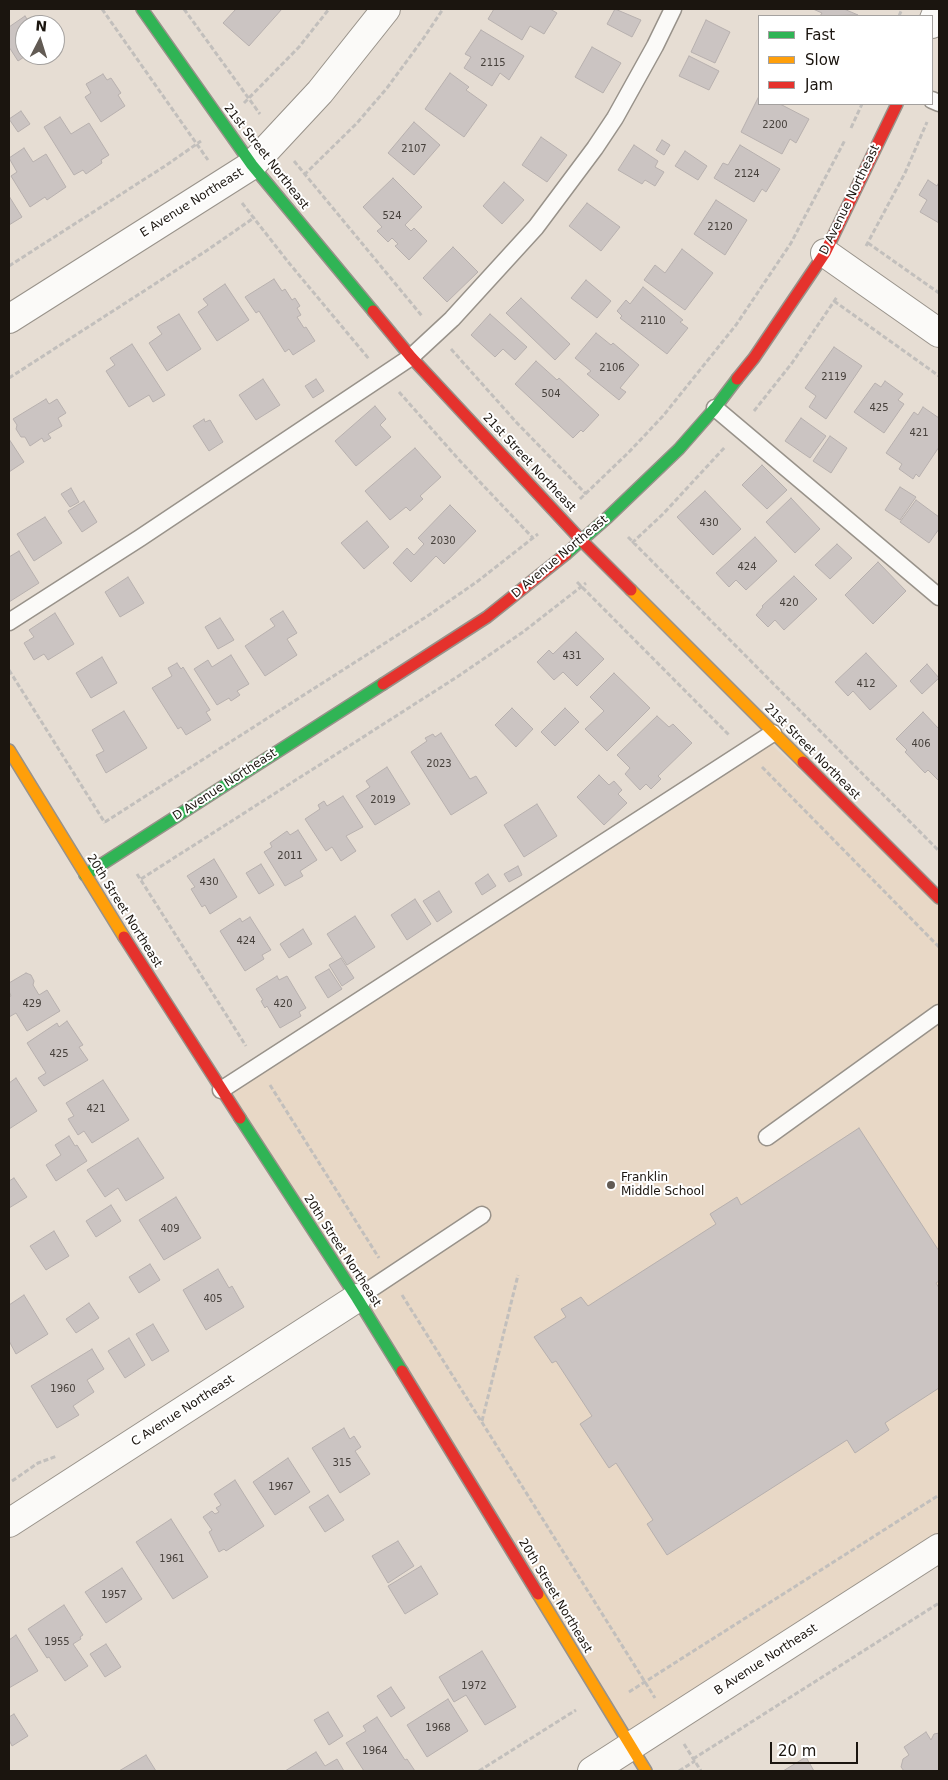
<!DOCTYPE html>
<style>
body{margin:0}
#map{position:relative;width:948px;height:1780px;overflow:hidden;background:#e6ddd3;font-family:"DejaVu Sans",sans-serif}
canvas{display:block}
.frame{position:absolute;inset:0;border:10px solid #1b150f;pointer-events:none}
.legend{position:absolute;left:758px;top:15px;width:175px;height:90px;box-sizing:border-box;background:#fff;border:1px solid #a4a19f;margin:0;padding:6px 9px;list-style:none;font-size:15px;color:#1b150f}
.legend li{display:flex;align-items:center;gap:10px;height:25px}
.legend b{width:25px;border:1px solid #a4a19f}
.north{position:absolute;left:15px;top:15px;width:50px;height:50px;box-sizing:border-box;background:#fff;border:1px solid #a4a19f;border-radius:50%;rotate:5deg;font-size:14px;font-weight:700;line-height:20px;text-align:center;color:#1b150f}
.north::after{content:'';display:block;margin:auto;width:18px;height:22px;background:#625b54;clip-path:polygon(50% 0,100% 100%,50% 72%,0 100%)}
.scale{position:absolute;left:770px;top:1742px;width:88px;height:22px;box-sizing:border-box;border:2px solid #1b150f;border-top:0;padding-left:6px;font-size:15px;line-height:18px;white-space:nowrap;color:#1b150f;-webkit-text-stroke:4px #fff;paint-order:stroke}
</style>
<div id="map">
<canvas width="948" height="1780"></canvas>
<div class="frame"></div>
<ul class="legend">
<li><b style="height:6px;background:#30b455"></b>Fast</li>
<li><b style="height:6px;background:#ff9f0a"></b>Slow</li>
<li><b style="height:6px;background:#e5322d"></b>Jam</li>
</ul>
<div class="north">N</div>
<div class="scale">20 m</div>
</div>
<script>
const g = document.querySelector('canvas').getContext('2d');
g.lineJoin = 'round';
function fillPath(path, color) {
  g.fillStyle = color;
  g.fill(path, 'evenodd');
}
function shape(rows) {
  const path = new Path2D();
  for (const r of rows) {
    path.moveTo(r[0], r[1]);
    for (let i = 2; i < r.length; i += 2) path.lineTo(r[i], r[i + 1]);
  }
  return path;
}
function stroke(path, color, width, dash) {
  g.strokeStyle = color;
  g.lineWidth = width;
  g.lineCap = dash ? 'butt' : 'round';
  g.setLineDash(dash || []);
  g.stroke(path);
}
function write(font, color, halo, rows, align = 'center') {
  g.font = font + ' "DejaVu Sans",sans-serif';
  g.lineWidth = 4;
  g.setLineDash([]);
  g.textBaseline = 'middle';
  g.strokeStyle = halo;
  g.fillStyle = color;
  for (const [text, x, y, turn = 0] of rows) {
    g.save();
    g.translate(x, y);
    g.rotate((+turn || 0) * Math.PI / 180);
    g.textAlign = isNaN(turn) ? turn : align;
    if (halo) g.strokeText(text, 0, 0);
    g.fillText(text, 0, 0);
    g.restore();
  }
}
fillPath(shape([
 [762,736,939,898,939,1548,630,1747,221,1090]
]), '#e8d8c6');
const building = shape([
 [236,9,282,9,249,46,223,23,236,9],
 [494,9,550,9,557,13,544,34,530,26,522,40,488,19,494,9],
 [615,9,641,20,632,37,607,24,615,9],
 [813,9,844,9,858,15,820,16,822,13,813,9],
 [25,16,31,25,25,25,25,55,27,55,18,61,9,47,9,27,25,16],
 [706,20,730,32,715,63,691,52,706,20],
 [481,30,524,56,509,80,500,73,492,86,464,68,471,57,465,54,481,30],
 [592,47,621,63,603,93,575,77,592,47],
 [689,56,719,71,709,90,679,76,689,56],
 [450,73,469,87,466,90,487,105,464,137,425,109,450,73],
 [103,74,107,80,111,78,121,93,118,95,125,106,101,122,85,97,91,93,86,84,103,74],
 [759,96,759,104,780,104,809,119,796,143,790,139,782,154,741,132,759,96],
 [21,111,30,124,18,132,9,119,21,111],
 [60,117,71,134,89,123,109,155,101,160,102,163,86,174,83,170,74,175,44,127,60,117],
 [414,122,440,145,414,175,388,153,414,122],
 [541,137,567,155,547,182,522,165,541,137],
 [662,140,670,145,664,155,656,150,662,140],
 [634,145,658,161,655,167,664,172,655,186,645,180,642,184,618,170,634,145],
 [740,145,780,169,766,192,762,189,754,202,714,178,723,163,728,165,740,145],
 [24,148,33,162,46,154,66,187,47,200,45,197,30,207,11,176,17,172,9,158,24,148],
 [685,151,707,166,698,180,675,166,685,151],
 [393,178,422,207,405,225,411,231,414,228,427,241,409,260,395,246,398,244,392,238,388,242,377,231,382,227,363,207,393,178],
 [928,180,937,186,939,182,939,223,920,212,927,200,919,195,928,180],
 [504,182,524,200,502,224,483,206,504,182],
 [9,196,22,217,9,225,9,196],
 [716,200,747,220,725,255,694,234,716,200],
 [587,203,620,227,601,251,569,226,587,203],
 [453,247,478,272,447,302,423,278,453,247],
 [682,249,713,273,685,310,644,280,655,265,665,273,682,249],
 [274,279,282,291,285,289,292,300,295,298,300,306,297,308,301,315,297,317,304,328,306,327,315,341,293,355,289,349,285,352,259,311,256,313,245,297,274,279],
 [586,280,611,301,597,318,571,298,586,280],
 [225,284,249,320,217,341,198,312,208,305,203,299,225,284],
 [643,287,683,320,680,322,688,328,667,354,620,318,622,316,617,311,626,300,630,304,643,287],
 [521,298,570,344,555,360,506,313,521,298],
 [179,314,201,349,167,371,149,343,162,334,157,327,179,314],
 [490,314,527,347,515,360,503,349,495,357,471,335,490,314],
 [596,333,611,345,613,343,639,365,620,388,626,392,619,400,587,374,591,371,575,358,596,333],
 [132,344,165,395,153,402,149,395,129,407,106,371,115,365,110,358,132,344],
 [834,347,862,366,826,419,809,407,816,396,805,388,834,347],
 [536,361,557,380,559,378,599,415,583,432,581,430,573,438,515,384,536,361],
 [263,379,280,405,256,420,239,395,263,379],
 [316,379,324,391,313,398,305,386,316,379],
 [885,381,903,394,898,400,904,404,884,433,854,412,875,383,881,387,885,381],
 [46,399,49,404,57,399,66,413,58,418,62,426,48,434,51,438,44,442,42,438,30,446,25,437,21,437,16,429,17,425,13,419,46,399],
 [375,406,386,419,380,425,391,437,356,466,335,441,375,406],
 [923,407,939,418,939,447,919,477,916,474,913,479,899,469,902,464,886,453,914,412,918,415,923,407],
 [801,418,826,436,810,458,785,441,801,418],
 [204,419,205,422,210,420,223,442,209,451,193,426,204,419],
 [830,436,847,448,831,473,813,461,830,436],
 [9,439,24,462,9,472,9,439],
 [415,448,441,477,420,496,423,499,410,511,406,507,390,520,365,491,415,448],
 [762,465,787,490,767,509,742,485,762,465],
 [900,487,916,497,900,520,885,510,900,487],
 [71,488,79,502,70,507,61,494,71,488],
 [705,491,741,529,713,555,677,517,705,491],
 [791,498,820,529,795,553,766,522,791,498],
 [916,500,939,517,939,529,929,543,900,522,916,500],
 [84,501,97,522,82,532,68,511,84,501],
 [450,505,476,531,444,564,436,556,411,582,393,563,407,548,414,555,424,544,418,538,450,505],
 [45,517,62,543,34,561,17,534,45,517],
 [367,521,389,547,364,569,341,543,367,521],
 [755,537,777,561,746,590,736,580,729,587,716,573,755,537],
 [837,544,852,558,830,579,815,565,837,544],
 [19,551,39,583,9,602,9,557,19,551],
 [878,562,906,591,873,624,845,595,878,562],
 [794,576,817,599,784,630,775,620,768,627,756,615,763,607,762,606,794,576],
 [128,577,144,603,120,617,105,592,128,577],
 [283,611,297,633,287,639,297,655,265,676,245,646,275,626,270,619,283,611],
 [55,613,74,644,48,660,44,654,34,660,24,643,34,637,29,630,55,613],
 [220,618,234,640,218,649,205,627,220,618],
 [576,632,604,659,577,686,563,672,554,680,537,662,549,650,553,654,576,632],
 [866,653,897,686,870,710,853,691,848,696,835,682,866,653],
 [231,655,249,684,237,691,240,695,231,701,229,698,217,705,194,669,208,660,212,667,231,655],
 [102,657,117,683,91,698,76,673,102,657],
 [177,663,181,669,183,667,210,710,206,712,211,720,186,735,181,727,178,729,152,688,172,676,168,668,177,663],
 [927,664,939,678,922,694,910,681,927,664],
 [614,673,650,708,607,751,585,729,604,711,590,697,614,673],
 [512,708,533,729,516,747,495,725,512,708],
 [565,708,579,722,555,746,541,732,565,708],
 [124,711,147,748,106,773,96,755,104,751,92,730,124,711],
 [923,712,939,729,939,781,928,770,925,773,905,752,907,750,896,739,923,712],
 [657,716,669,727,673,724,692,743,658,776,661,779,651,789,646,784,640,790,625,774,630,768,617,755,657,716],
 [441,733,470,779,476,776,487,793,451,815,411,752,427,741,425,738,433,734,435,737,441,733],
 [387,767,410,804,375,825,356,796,370,787,366,781,387,767],
 [599,775,609,785,614,781,622,790,618,794,627,803,604,825,577,797,599,775],
 [343,796,363,827,346,836,356,851,341,861,332,847,326,851,305,819,320,809,318,805,324,801,327,806,343,796],
 [537,804,557,836,524,857,504,825,537,804],
 [298,830,317,860,300,871,303,876,285,886,264,852,272,847,270,843,287,831,290,835,298,830],
 [214,859,237,897,210,914,205,905,202,907,191,889,195,887,187,876,214,859],
 [261,864,274,885,259,894,246,873,261,864],
 [518,866,522,875,509,882,504,874,518,866],
 [488,874,496,886,482,895,475,883,488,874],
 [439,891,452,912,437,922,423,901,439,891],
 [415,899,431,924,407,940,391,915,415,899],
 [355,916,375,947,347,965,327,934,355,916],
 [250,917,271,950,262,955,264,959,245,971,220,931,240,918,242,922,250,917],
 [303,929,312,944,289,958,280,944,303,929],
 [341,958,354,978,342,986,329,965,341,958],
 [329,969,342,989,328,998,315,977,329,969],
 [26,973,31,975,34,981,33,985,39,995,47,990,60,1011,27,1031,16,1013,9,1017,9,997,11,996,9,991,9,983,26,973],
 [277,976,279,980,287,976,306,1008,299,1012,301,1016,280,1028,267,1006,265,1008,261,1001,263,1000,256,989,277,976],
 [67,1021,83,1045,79,1047,88,1060,44,1086,38,1078,46,1073,27,1043,57,1023,59,1027,67,1021],
 [16,1078,37,1111,9,1129,9,1083,16,1078],
 [103,1080,129,1120,92,1143,84,1131,78,1135,68,1119,74,1116,66,1103,103,1080],
 [859,1128,939,1251,939,1281,936,1283,939,1288,939,1388,885,1423,889,1430,855,1453,847,1440,667,1555,647,1524,653,1520,616,1463,609,1468,580,1424,592,1416,556,1361,552,1363,534,1337,566,1317,561,1309,581,1297,588,1306,716,1224,710,1214,737,1197,741,1205,859,1128],
 [69,1136,75,1146,77,1145,87,1161,56,1181,46,1165,61,1155,55,1145,69,1136],
 [138,1138,164,1178,126,1201,118,1188,105,1197,87,1170,138,1138],
 [14,1178,27,1197,9,1208,9,1181,14,1178],
 [176,1197,201,1238,164,1260,139,1220,176,1197],
 [111,1205,121,1221,96,1237,86,1221,111,1205],
 [54,1231,69,1256,46,1270,30,1246,54,1231],
 [150,1264,160,1280,139,1293,129,1277,150,1264],
 [218,1269,229,1288,232,1286,244,1307,206,1330,183,1290,218,1269],
 [24,1295,48,1334,16,1354,9,1341,9,1305,24,1295],
 [89,1303,99,1318,76,1333,66,1319,89,1303],
 [153,1324,169,1351,152,1361,136,1334,153,1324],
 [129,1338,145,1365,125,1378,108,1351,129,1338],
 [92,1349,104,1369,87,1380,94,1392,73,1406,79,1415,57,1428,31,1386,92,1349],
 [344,1428,350,1439,354,1436,361,1447,355,1451,370,1474,340,1493,312,1448,344,1428],
 [288,1458,310,1492,275,1515,253,1482,288,1458],
 [235,1480,264,1526,226,1551,224,1549,219,1552,209,1532,212,1530,203,1517,212,1511,215,1514,219,1512,216,1508,221,1505,214,1494,235,1480],
 [328,1495,344,1520,325,1532,309,1507,328,1495],
 [171,1519,208,1577,173,1599,136,1542,171,1519],
 [398,1541,414,1566,388,1583,372,1556,398,1541],
 [421,1566,438,1594,405,1614,388,1586,421,1566],
 [122,1568,142,1599,106,1623,85,1592,122,1568],
 [64,1605,83,1635,80,1637,81,1639,73,1644,88,1666,65,1681,49,1657,47,1658,28,1629,64,1605],
 [16,1635,38,1671,9,1688,9,1640,16,1635],
 [106,1644,121,1667,105,1677,90,1654,106,1644],
 [482,1651,516,1707,485,1725,466,1695,454,1702,439,1677,482,1651],
 [391,1687,405,1708,391,1717,377,1696,391,1687],
 [448,1699,468,1731,427,1757,407,1725,448,1699],
 [328,1712,343,1736,329,1745,314,1720,328,1712],
 [14,1714,28,1736,12,1746,9,1740,9,1717,14,1714],
 [377,1717,405,1760,407,1759,415,1771,364,1771,346,1743,366,1731,363,1726,377,1717],
 [926,1732,931,1740,934,1734,939,1733,939,1771,904,1771,901,1767,903,1759,909,1755,904,1747,926,1732],
 [316,1752,325,1766,337,1759,344,1771,285,1771,316,1752],
 [146,1755,156,1771,119,1771,146,1755],
 [806,1757,814,1771,783,1771,806,1757]
]);
fillPath(building, '#cbc4c2');
stroke(building, '#b7b0ae', 1);
const lane = shape([
 [932,100,939,103],
 [715,408,939,597],
 [9,622,140,538,411,357,452,319,536,227,595,148,615,118,655,46,673,9],
 [221,1090,773,733],
 [767,1137,939,1013],
 [357,1298,482,1215]
]);
const street = shape([
 [932,24,938,9],
 [825,253,939,333],
 [9,319,252,165,320,92,386,9],
 [9,1523,357,1298],
 [592,1771,939,1548]
]);
const fast = shape([
 [142,9,252,165,373,311],
 [566,554,608,517,679,449,715,408,737,379],
 [85,875,383,684],
 [240,1118,357,1298,402,1371]
]);
const slow = shape([
 [631,590,803,762],
 [9,750,124,937],
 [538,1594,646,1771]
]);
const jam = shape([
 [373,311,411,357,582,541,631,590],
 [737,379,754,358,825,253,897,104],
 [383,684,487,617,566,554],
 [803,762,939,898],
 [124,937,240,1118],
 [402,1371,538,1594]
]);
stroke(lane, '#98928a', 19);
stroke(street, '#98928a', 30);
stroke(fast, '#98928a', 14);
stroke(slow, '#98928a', 14);
stroke(jam, '#98928a', 14);
stroke(shape([
 [102,9,208,160],
 [184,9,260,114],
 [899,16,902,9],
 [244,103,299,47,329,9],
 [851,128,862,104],
 [294,161,422,316],
 [304,175,357,123,387,88,423,39,443,9],
 [242,203,289,263,369,359],
 [868,243,939,293],
 [866,246,905,173,927,122],
 [9,266,165,166,201,141],
 [834,301,939,376],
 [451,349,517,423,586,494],
 [9,378,206,251,255,217],
 [399,392,461,462,533,538],
 [754,411,792,363,837,297],
 [580,499,629,452,663,416,736,325,791,243,845,140],
 [628,537,939,851],
 [632,543,663,514,725,447],
 [577,582,729,735],
 [9,670,105,823],
 [762,767,939,947],
 [105,822,429,615,478,581,538,534],
 [137,874,246,1046],
 [141,879,457,677,523,632,586,583],
 [270,1085,379,1258],
 [402,1295,655,1698],
 [482,1421,518,1275],
 [12,1481,38,1463,57,1456],
 [629,1692,939,1495],
 [684,1744,701,1771],
 [693,1759,939,1603],
 [479,1771,576,1710],
 [679,1771,695,1761]
]), '#c2bfbc', 3, [5, 2.5]);
stroke(lane, '#fbfaf8', 16);
stroke(street, '#fbfaf8', 28);
stroke(fast, '#30b455', 11);
stroke(slow, '#ff9f0a', 11);
stroke(jam, '#e5322d', 11);
for (const [x, y, r, color] of [
 [611,1185,5,"#625b54"]
]) {
  const dot = new Path2D();
  dot.arc(x, y, r, 0, 2 * Math.PI);
  g.fillStyle = color;
  g.fill(dot);
  stroke(dot, '#fff', 2);
}
write('10px', '#47413c', null, [
 ["2115",493,63],
 ["2200",775,125],
 ["2107",414,149],
 ["2124",747,174],
 ["524",392,216],
 ["2120",720,227],
 ["2110",653,321],
 ["2106",612,368],
 ["2119",834,377],
 ["504",551,394],
 ["425",879,408],
 ["421",919,433],
 ["430",709,523],
 ["2030",443,541],
 ["424",747,567],
 ["420",789,603],
 ["431",572,656],
 ["412",866,684],
 ["406",921,744],
 ["2023",439,764],
 ["2019",383,800],
 ["2011",290,856],
 ["430",209,882],
 ["424",246,941],
 ["429",32,1004],
 ["420",283,1004],
 ["425",59,1054],
 ["421",96,1109],
 ["409",170,1229],
 ["405",213,1299],
 ["1960",63,1389],
 ["315",342,1463],
 ["1967",281,1487],
 ["1961",172,1559],
 ["1957",114,1595],
 ["1955",57,1642],
 ["1972",474,1686],
 ["1968",438,1728],
 ["1964",375,1751]
]);
write('12px', '#1b150f', '#fff', [
 ["21st Street Northeast",266,157,52],
 ["D Avenue Northeast",850,200,-64],
 ["E Avenue Northeast",192,203,-32],
 ["21st Street Northeast",529,463,47],
 ["D Avenue Northeast",560,557,-40],
 ["21st Street Northeast",812,752,45],
 ["D Avenue Northeast",225,785,-33],
 ["20th Street Northeast",124,911,58],
 ["20th Street Northeast",342,1251,57],
 ["C Avenue Northeast",183,1411,-33],
 ["20th Street Northeast",555,1596,59],
 ["B Avenue Northeast",766,1660,-33]
]);
write('12px', '#1b150f', '#fff', [
 ["Franklin",621,1178],
 ["Middle School",621,1192]
], 'left');
</script>
